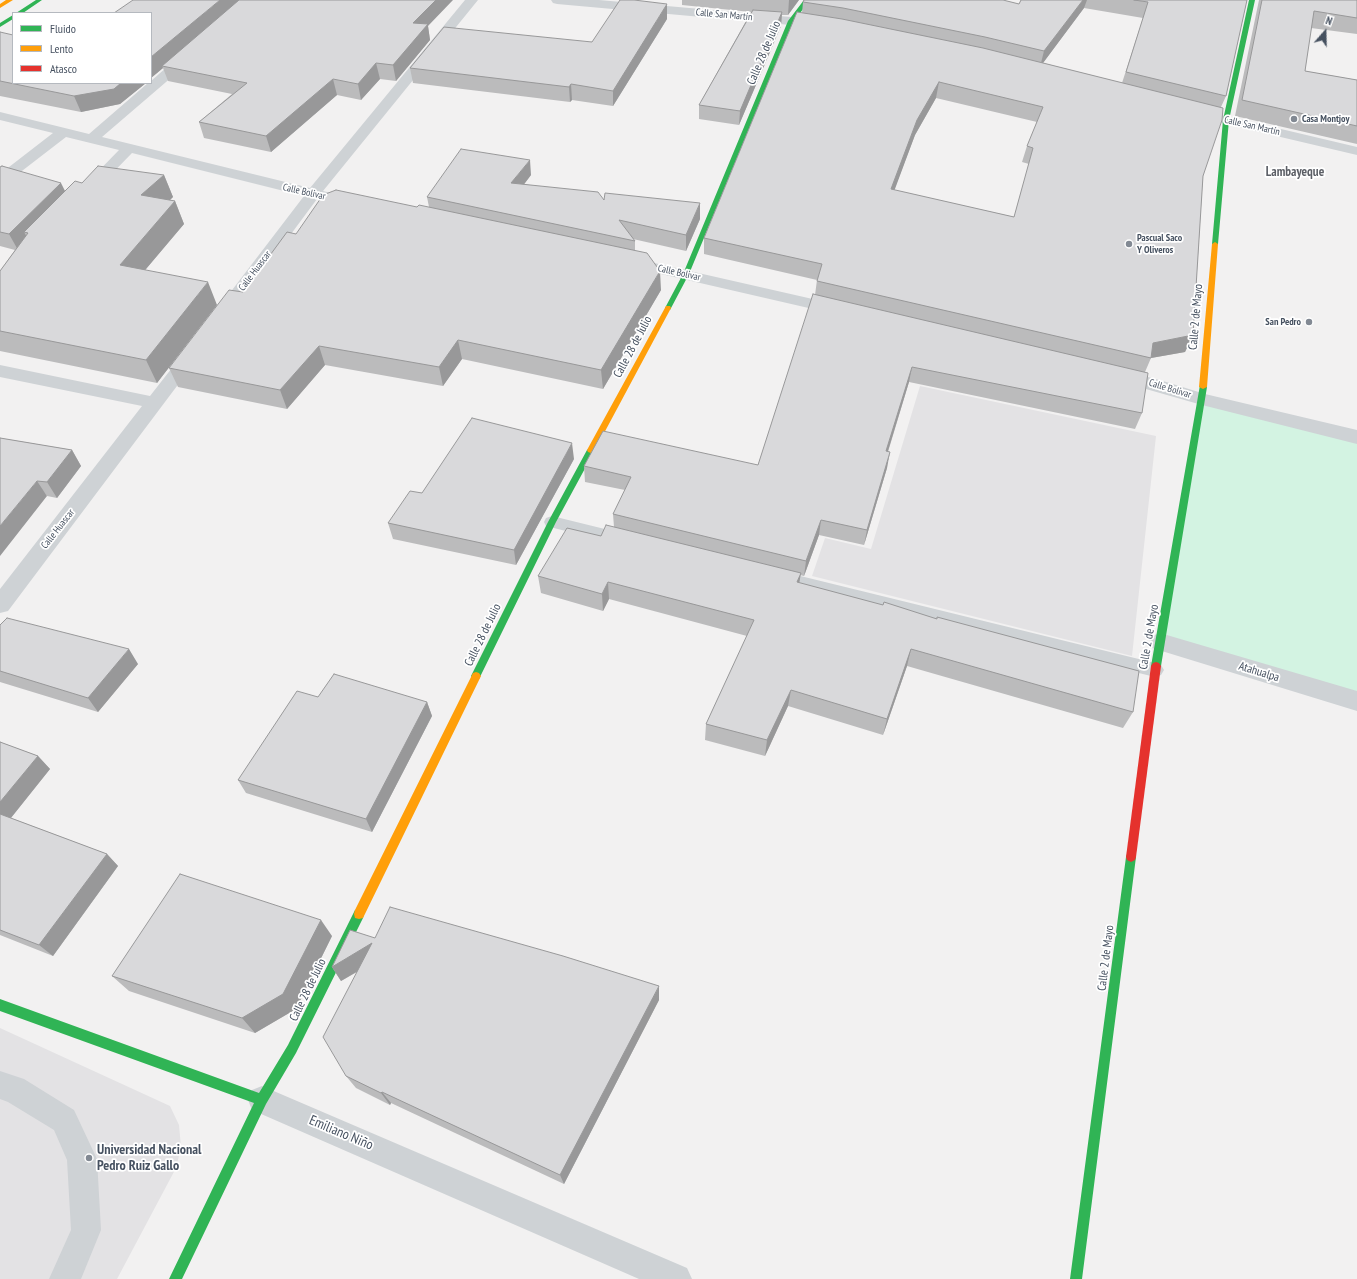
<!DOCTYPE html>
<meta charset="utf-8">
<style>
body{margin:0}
#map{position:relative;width:1357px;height:1279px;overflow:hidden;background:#f2f1f1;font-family:"PT Sans Narrow",sans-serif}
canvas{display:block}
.legend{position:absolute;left:12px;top:12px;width:140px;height:72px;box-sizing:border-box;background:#fff;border:1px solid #b5b9bf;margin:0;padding:5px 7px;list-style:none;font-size:12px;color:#465160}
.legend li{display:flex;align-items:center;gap:8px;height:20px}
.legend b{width:20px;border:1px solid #b5b9bf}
.north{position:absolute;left:1305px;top:12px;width:40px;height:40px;-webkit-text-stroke:3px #fff;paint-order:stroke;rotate:20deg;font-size:11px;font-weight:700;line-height:16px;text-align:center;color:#465160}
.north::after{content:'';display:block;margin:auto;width:14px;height:18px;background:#465160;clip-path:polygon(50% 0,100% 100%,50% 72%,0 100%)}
</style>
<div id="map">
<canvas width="1357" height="1279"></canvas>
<ul class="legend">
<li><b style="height:5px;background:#30b455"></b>Fluido</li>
<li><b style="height:5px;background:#ff9f0a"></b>Lento</li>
<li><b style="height:5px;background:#e5322d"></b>Atasco</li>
</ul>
<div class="north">N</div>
</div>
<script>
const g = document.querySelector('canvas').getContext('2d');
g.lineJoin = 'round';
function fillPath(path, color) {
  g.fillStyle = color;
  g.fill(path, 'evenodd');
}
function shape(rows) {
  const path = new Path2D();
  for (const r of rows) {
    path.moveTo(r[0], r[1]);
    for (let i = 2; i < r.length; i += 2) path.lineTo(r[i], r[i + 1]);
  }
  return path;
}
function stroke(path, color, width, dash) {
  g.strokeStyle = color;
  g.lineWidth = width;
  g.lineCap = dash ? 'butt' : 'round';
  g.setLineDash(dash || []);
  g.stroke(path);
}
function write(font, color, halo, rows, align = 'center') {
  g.font = font + ' "PT Sans Narrow",sans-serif';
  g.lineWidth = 3.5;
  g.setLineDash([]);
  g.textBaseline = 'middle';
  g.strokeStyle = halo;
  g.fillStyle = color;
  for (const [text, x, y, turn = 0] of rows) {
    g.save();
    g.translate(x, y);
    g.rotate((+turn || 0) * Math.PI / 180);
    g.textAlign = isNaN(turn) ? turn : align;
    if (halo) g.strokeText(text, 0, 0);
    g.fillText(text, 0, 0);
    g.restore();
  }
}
fillPath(shape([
 [920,386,1156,436,1132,656,812,576,825,538,871,549],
 [0,1028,170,1106,179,1125,181,1147,176,1168,117,1279,0,1279]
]), '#e3e2e4');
fillPath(shape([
 [1202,399,1357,437,1357,701,1160,642]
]), '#d3f3e2');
fillPath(shape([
 [552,516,625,534,631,536,633,540,631,544,625,546,546,526,544,522,546,518,552,516],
 [776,570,1155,663,1161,665,1164,670,1161,675,1155,677,770,582,767,577,770,572,776,570]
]), '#ced2d5');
fillPath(shape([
 [465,0,478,0,323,191,357,200,360,203,357,206,352,208,317,199,228,319,222,320,216,319,213,315,304,196,132,153,95,191,90,193,85,191,82,188,119,150,66,137,5,184,0,186,0,174,53,133,0,120,0,112,89,134,148,83,151,83,151,81,184,52,189,51,194,52,196,55,194,58,102,137,310,188,465,0],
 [551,0,599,0,791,17,820,22,821,25,820,28,815,29,791,25,557,4,553,3,551,0],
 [1205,111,1357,147,1357,155,1200,118,1198,115,1200,112,1205,111],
 [628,257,839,305,845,306,848,310,845,314,839,315,622,265,620,262,622,259,628,257],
 [192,348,198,350,201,354,198,358,8,611,0,613,0,589,142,406,0,377,0,365,150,396,186,350,192,348],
 [1117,369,1163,381,1205,394,1357,430,1357,444,1202,405,1111,379,1108,375,1111,371,1117,369],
 [1160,633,1357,691,1357,711,1152,648,1149,642,1152,636,1160,633],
 [0,1071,24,1079,74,1110,97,1159,101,1230,81,1279,49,1279,71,1230,67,1160,54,1130,8,1102,0,1099,0,1071],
 [262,1086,687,1268,692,1279,639,1279,252,1110,248,1100,252,1090,262,1086]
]), '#ced2d5');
fillPath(shape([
 [36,0,42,0,23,13,16,13,36,0],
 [804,0,810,0,794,21,689,274,670,310,666,310,665,308,683,274,788,21,804,0],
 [1249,0,1255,0,1229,120,1218,244,1215,246,1212,244,1223,120,1249,0],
 [13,15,13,19,0,27,0,23,13,15],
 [1200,385,1206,385,1207,387,1161,666,1159,669,1156,670,1153,669,1151,666,1200,385],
 [591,447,595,450,556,522,479,679,473,679,471,676,548,522,587,450,591,447],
 [1131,852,1135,854,1136,857,1082,1279,1070,1279,1126,857,1127,854,1131,852],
 [359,909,363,910,364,914,363,918,296,1053,266,1104,182,1279,169,1279,254,1103,0,1011,0,999,259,1093,288,1045,355,910,359,909]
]), '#30b455');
fillPath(shape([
 [6,0,13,0,0,8,0,4,6,0],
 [1215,242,1218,244,1207,387,1203,389,1199,387,1212,244,1215,242],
 [666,306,670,306,671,308,595,450,591,453,588,452,587,450,666,306],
 [476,672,479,673,481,676,363,918,359,919,355,918,354,914,355,910,473,673,476,672]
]), '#ff9f0a');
fillPath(shape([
 [1156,662,1159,663,1161,666,1136,857,1135,860,1131,862,1127,860,1126,857,1151,666,1153,663,1156,662]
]), '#e5322d');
fillPath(shape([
 [682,0,799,0,788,15,782,15,781,26,739,125,699,119,699,105,751,12,682,5],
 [1021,0,1247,0,1226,96,1221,107,1203,176,1193,335,1185,352,1151,358,1145,372,1142,413,1135,429,909,382,888,452,887,468,864,545,819,535,804,576,800,575,799,583,1133,712,1123,728,907,666,883,735,788,706,765,756,705,740,706,724,747,636,609,599,603,611,541,593,538,576,614,527,613,514,625,490,585,482,584,466,758,465,815,295,817,280,704,254,704,238,802,13,803,2,1019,4],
 [1084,8,1143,18,1122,83,1043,63],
 [936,98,1037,122,1027,146,1022,162,1029,164,1014,217,894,190,915,135],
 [1259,0,1357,0,1357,34,1311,28,1305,71,1357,80,1357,144,1235,116],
 [151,13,428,26,430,40,396,81,380,79,361,100,337,95,271,152,204,138,199,122,232,94,168,81,163,68,151,78],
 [667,19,613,106,572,100,570,102,413,83,410,68,592,42],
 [0,32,13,83,146,83,120,104,81,112,0,96],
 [0,167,65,191,82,183,164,175,173,197,170,200,175,201,184,224,145,270,217,305,157,383,0,351,0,271,15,250,0,246],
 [531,175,524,184,700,219,686,251,633,239,635,241,635,251,661,290,603,389,462,359,443,386,325,365,287,409,178,387,169,368,243,292,296,234,417,207,429,207,427,197],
 [0,438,72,450,81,466,57,498,47,496],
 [574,459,516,565,393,539,388,523,422,493],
 [0,625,138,664,98,712,0,682],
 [318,697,427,702,432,716,372,832,246,793,238,780],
 [0,742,38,756,50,769,11,818,107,854,118,866,53,956,0,935],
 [332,936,296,1009,255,1033,129,991,112,976],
 [375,938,659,1000,564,1184,391,1103,390,1105,356,1088,346,1076,357,972,341,981,332,967]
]), '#bbbbbc');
fillPath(shape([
 [220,0,243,0,162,66,163,68,151,78,151,57],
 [436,0,453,0,428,26,430,40,396,81,393,65,413,23],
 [789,0,799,0,788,15],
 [1083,0,1087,0,1084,8,1040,67,1044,51],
 [667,4,667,19,613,106,613,91],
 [782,12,781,26,739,125,740,111],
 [376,63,380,79,361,100,358,84],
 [333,79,337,95,271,152,266,136],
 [939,82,936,98,915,135,889,205,891,189,917,120],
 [121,83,146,83,120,104,81,112,74,96],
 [571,84,572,100,570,102,569,87],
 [530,160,531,175,513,199,511,183],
 [164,175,173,197,151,218,141,195],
 [61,183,69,199,28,233,24,232,28,239,18,250,9,234],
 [175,201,184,224,130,288,120,265],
 [700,203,700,219,686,251,686,235],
 [660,271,661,290,603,389,601,370],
 [208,282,217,305,157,383,146,360],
 [1193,335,1185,352,1151,358,1153,343],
 [458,340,462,359,443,386,439,367],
 [319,346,325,365,287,409,280,390],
 [912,367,909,382,883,467,886,451],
 [572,443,574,459,516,565,514,550],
 [72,450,81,466,57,498,47,482],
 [890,452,887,468,864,545,867,530],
 [37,481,47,496,0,556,0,526],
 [821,520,819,535,804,576,806,561],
 [801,573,798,590,797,582],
 [608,582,609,599,603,611,602,594],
 [129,649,138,664,98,712,88,698],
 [911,649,907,666,883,735,887,719],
 [791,690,788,706,765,756,767,740],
 [427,702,432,716,372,832,366,819],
 [38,756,50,769,6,824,0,818,0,802],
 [107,854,118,866,53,956,39,945],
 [321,920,332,936,296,1009,255,1033,242,1018],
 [372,943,380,958,341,981,332,967],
 [659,986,659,1000,564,1184,560,1175],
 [382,1092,391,1103,390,1105,381,1093]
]), '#989899');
const building = shape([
 [133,0,220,0,151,57,151,13,114,13,133,0],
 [239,0,436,0,413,23,428,24,393,65,376,63,358,84,333,79,266,136,199,122,247,83,162,66,239,0],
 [620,0,634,0,667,4,613,91,571,84,569,87,410,68,444,27,592,42,620,0],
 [804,0,1003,0,1019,4,1021,0,1083,0,1044,51,985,37,843,8,803,2,804,0],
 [1134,0,1247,0,1226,96,1126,72,1148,2,1134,0],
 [1262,0,1357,0,1357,18,1314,11,1305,71,1357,80,1357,126,1242,100,1262,0],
 [753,10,782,12,740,111,699,105,753,10],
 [797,12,842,19,983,48,1223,108,1222,120,1203,176,1193,335,1153,343,1151,358,817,281,822,264,704,238,797,12],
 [939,82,1043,107,1027,146,1033,148,1014,217,891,189,917,120,939,82],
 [0,32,13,35,13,83,121,83,114,89,74,96,0,81,0,32],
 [461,149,530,160,511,183,598,192,604,200,605,193,700,203,686,235,619,220,635,241,427,197,461,149],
 [2,166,61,183,9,234,0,232,0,167,2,166],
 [98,166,164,175,141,195,175,201,120,265,208,282,146,360,0,331,0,271,28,233,24,232,75,181,82,183,98,166],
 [336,190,417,207,419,205,647,253,660,271,601,370,458,340,439,367,319,346,280,390,169,368,229,290,243,292,287,232,296,234,323,195,336,190],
 [813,294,1148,373,1142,413,912,367,886,451,890,452,867,530,821,520,806,561,613,514,631,477,584,466,603,431,758,465,813,294],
 [472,418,572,443,514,550,388,523,410,491,422,493,472,418],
 [0,438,72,450,47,482,37,481,0,526,0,438],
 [606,525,801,573,797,582,883,605,884,602,937,619,937,617,1139,671,1133,712,911,649,887,719,791,690,767,740,706,724,754,620,608,582,602,594,538,576,567,528,601,536,606,525],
 [7,618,129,649,88,698,0,671,0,625,7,618],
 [334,674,427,702,366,819,238,780,297,691,318,697,334,674],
 [0,742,38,756,0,802,0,742],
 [0,814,107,854,39,945,0,930,0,814],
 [180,874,321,920,283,994,242,1018,112,976,180,874],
 [390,907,563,956,659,986,560,1175,382,1092,381,1093,346,1076,323,1037,372,943,332,967,350,930,375,938,390,907]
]);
fillPath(building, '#d9d9db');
stroke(building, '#989899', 1);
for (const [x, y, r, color] of [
 [1294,119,4,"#828993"],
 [1129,244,4,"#828993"],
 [1309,322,4,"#828993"],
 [89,1158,4,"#828993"]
]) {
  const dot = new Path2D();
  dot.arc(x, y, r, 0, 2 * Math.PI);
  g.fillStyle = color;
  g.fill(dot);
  stroke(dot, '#fff', 1.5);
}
write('10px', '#465160', '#fff', [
 ["Calle San Martín",724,15,5],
 ["Calle San Martín",1252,126,13],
 ["Calle Bolivar",304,192,13],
 ["Calle Huascar",255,271,-53],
 ["Calle Bolivar",679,273,13],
 ["Calle Bolivar",1170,389,17],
 ["Calle Huascar",58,529,-52]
]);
write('bold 10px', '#465160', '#fff', [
 ["Casa Montjoy",1302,119],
 ["Pascual Saco",1137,238],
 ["Y Oliveros",1137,250],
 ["San Pedro",1301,322,"right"]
], 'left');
write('12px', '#465160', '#fff', [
 ["Calle 28 de Julio",764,53,-67],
 ["Calle 2 de Mayo",1196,317,-85],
 ["Calle 28 de Julio",633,347,-62],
 ["Calle 28 de Julio",483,635,-64],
 ["Calle 2 de Mayo",1149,637,-80],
 ["Atahualpa",1259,672,17],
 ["Calle 2 de Mayo",1106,958,-83],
 ["Calle 28 de Julio",308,990,-64]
]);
write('bold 13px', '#5c5f66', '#fff', [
 ["Lambayeque",1295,172]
]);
write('14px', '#465160', '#fff', [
 ["Emiliano Niño",341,1133,23]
]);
write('bold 14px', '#465160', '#fff', [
 ["Universidad Nacional",97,1150],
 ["Pedro Ruiz Gallo",97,1166]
], 'left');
</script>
